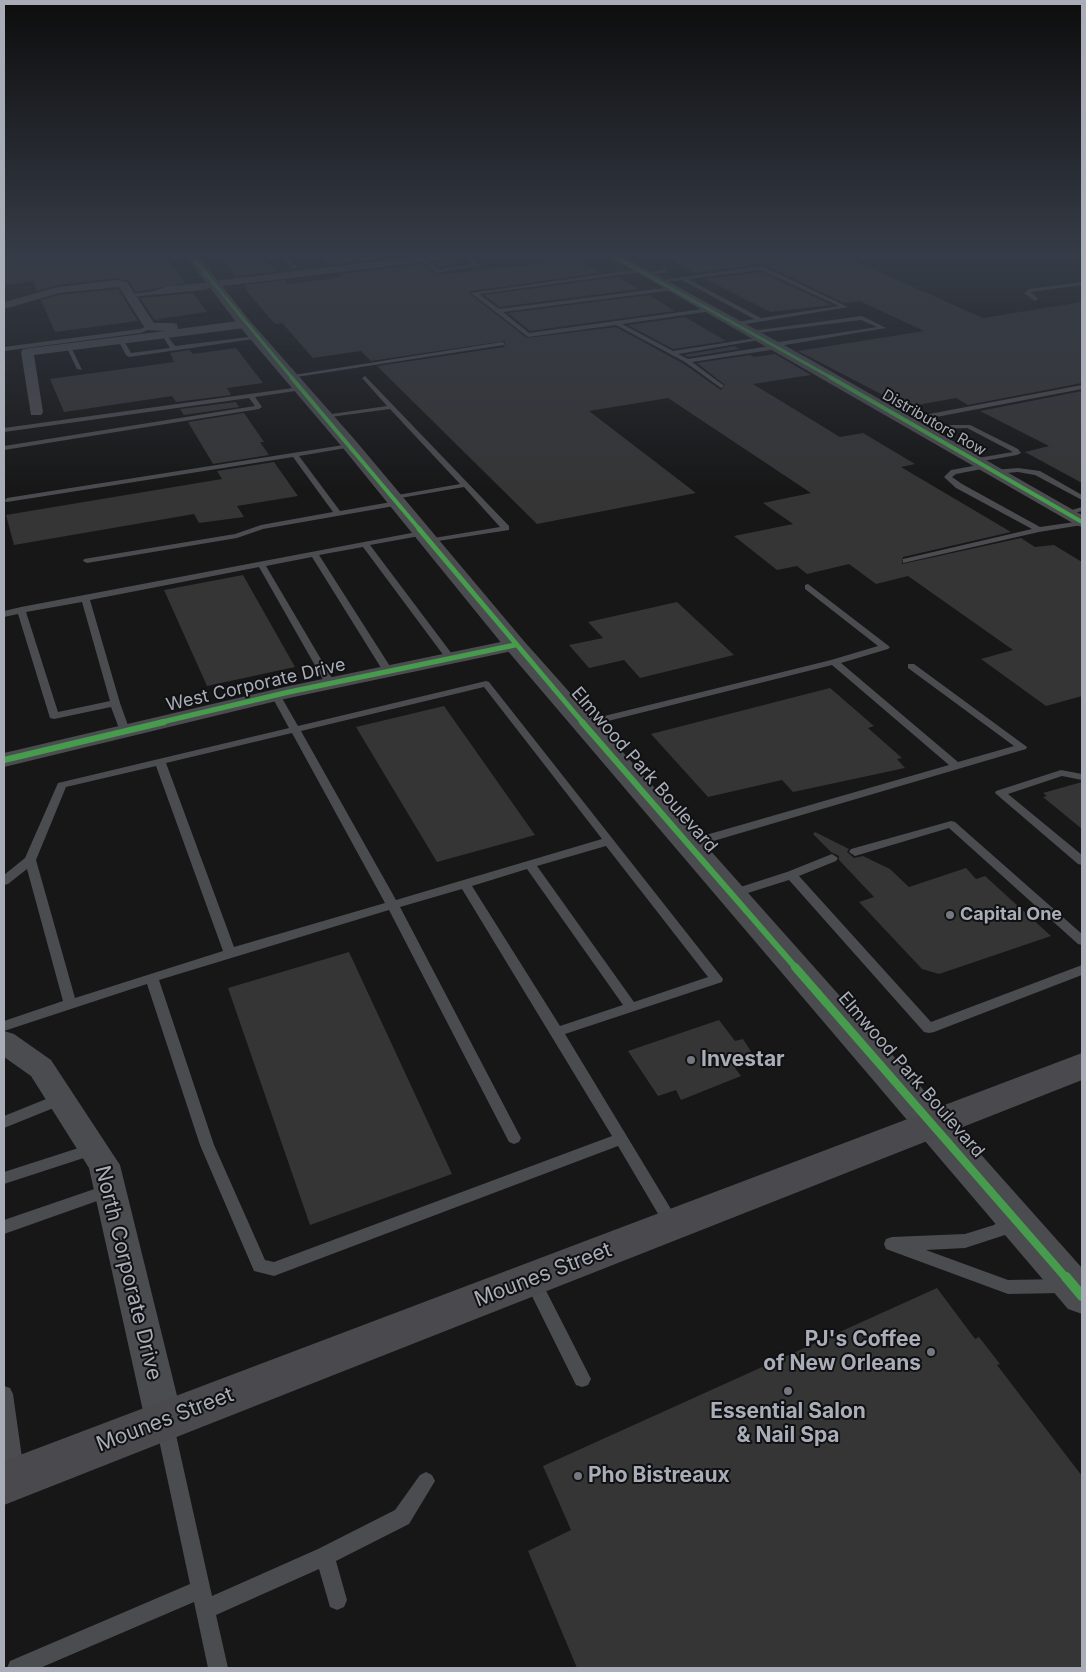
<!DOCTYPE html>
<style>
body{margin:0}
#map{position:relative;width:1086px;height:1672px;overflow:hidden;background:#171717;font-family:Inter,sans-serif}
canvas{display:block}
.frame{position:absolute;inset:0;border:5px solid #a8adb8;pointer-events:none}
</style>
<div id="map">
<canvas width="1086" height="1672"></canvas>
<div class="frame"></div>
</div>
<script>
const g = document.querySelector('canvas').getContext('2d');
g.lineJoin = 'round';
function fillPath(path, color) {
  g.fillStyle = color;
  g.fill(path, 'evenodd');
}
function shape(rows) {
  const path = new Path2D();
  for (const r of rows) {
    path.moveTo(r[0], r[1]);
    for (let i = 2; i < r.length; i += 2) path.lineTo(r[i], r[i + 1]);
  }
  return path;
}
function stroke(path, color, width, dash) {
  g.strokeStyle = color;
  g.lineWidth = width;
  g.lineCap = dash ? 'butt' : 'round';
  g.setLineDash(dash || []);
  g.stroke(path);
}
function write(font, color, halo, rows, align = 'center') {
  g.font = font + ' Inter,sans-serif';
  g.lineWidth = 4;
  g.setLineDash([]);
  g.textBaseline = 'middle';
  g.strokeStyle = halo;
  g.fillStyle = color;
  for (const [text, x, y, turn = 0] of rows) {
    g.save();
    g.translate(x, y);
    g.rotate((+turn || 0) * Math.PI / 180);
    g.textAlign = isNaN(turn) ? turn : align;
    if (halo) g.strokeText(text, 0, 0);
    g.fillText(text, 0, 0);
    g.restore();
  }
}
fillPath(shape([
 [4,257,166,257,185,283,136,292,129,281,117,278,58,285,37,291,34,281,4,285],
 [220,257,262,257,276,272,236,276],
 [322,257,391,257,330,265],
 [449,257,457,257,457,264,438,267,433,263,443,262],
 [537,257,575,257,601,273,471,291,469,293,527,338,616,327,684,364,721,390,725,385,697,363,750,355,754,357,775,354,811,375,753,384,840,437,863,433,915,464,901,467,1011,532,903,557,902,564,1021,538,1035,547,1054,545,1082,562,1082,696,1046,706,981,659,1013,650,908,576,876,584,849,564,807,574,797,566,777,570,734,536,793,524,763,503,811,493,668,398,589,411,696,493,537,524,377,366,504,347,505,341,371,361,361,351,313,358,282,323,275,324,245,289,248,289,244,285,285,280,288,284,344,277,340,274,422,264,437,275,546,263],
 [665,257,846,257,983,318,1082,302,1082,383,968,405,956,398,906,407,798,351,924,331,860,301,844,303,763,264,695,273],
 [761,272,832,305,771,312,705,279],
 [618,277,639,289,500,307,484,295],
 [118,289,138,321,55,332,41,300,59,295],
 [193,293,207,312,158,319,160,321,154,319,140,298],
 [649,295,675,311,530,331,508,313],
 [685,317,726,341,673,349,628,325],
 [735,346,739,349,688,357,684,355],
 [236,348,263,383,227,388,231,395,176,402,172,396,64,412,50,379,174,362,170,353,189,350,193,354],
 [1082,391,1082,483,1025,452,1049,446,980,411],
 [236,402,239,407,184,415,180,409],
 [244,413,264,442,260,442,269,455,213,464,188,422],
 [274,462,298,496,237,506,244,517,199,523,194,514,14,545,6,515,222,479,217,471],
 [243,575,295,667,207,686,164,590],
 [677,602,734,655,640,678,624,660,589,668,569,645,603,638,588,622],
 [830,688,874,726,868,728,902,758,897,759,905,768,793,792,782,780,708,797,651,734],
 [444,706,535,835,437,862,356,727],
 [1082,782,1082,829,1043,797,1047,796,1043,793],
 [815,832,849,849,847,852,854,858,863,856,890,869,909,887,966,868,976,879,985,876,1051,936,939,974,922,969,859,902,874,897,839,860,839,856,831,852,813,834],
 [349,952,452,1174,310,1225,228,988],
 [719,1020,735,1041,743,1039,754,1056,747,1058,750,1062,735,1068,741,1076,681,1100,676,1090,658,1096,628,1051],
 [937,1288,975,1339,979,1337,1000,1364,997,1365,1082,1476,1082,1668,577,1668,528,1551,571,1530,543,1466]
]), '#353536');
fillPath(shape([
 [282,257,287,257,298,267,293,268,282,257],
 [465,257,471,257,480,265,437,273,420,260,424,259,438,269,474,264,465,257],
 [762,266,848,307,734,326,732,323,754,319,682,280,658,283,655,281,762,266],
 [761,270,839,306,761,318,688,279,761,270],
 [639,269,641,272,479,294,499,309,672,287,674,290,503,312,529,333,710,308,712,311,622,324,673,351,762,337,765,339,678,354,688,359,770,346,769,345,772,343,877,327,861,320,750,334,752,331,862,316,886,328,779,346,780,347,777,349,692,362,723,385,724,386,721,388,685,362,616,325,528,337,471,293,639,269],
 [665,269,667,272,645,276,642,274,665,269],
 [214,282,216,285,204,290,130,297,127,295,153,291,169,286,214,282],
 [1082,282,1082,285,1031,292,1038,299,1035,301,1024,293,1029,289,1082,282],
 [150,325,152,328,141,333,4,351,4,347,140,329,150,325],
 [165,333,175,346,257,336,260,338,129,357,126,355,118,340,123,339,131,353,170,348,162,335,165,333],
 [502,342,504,343,504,345,290,378,287,376,502,342],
 [66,346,71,347,82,370,77,369,66,346],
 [365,376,509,526,509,530,425,543,424,541,428,539,500,527,464,487,389,500,388,498,392,496,460,484,390,409,323,418,323,416,325,415,387,406,363,379,362,378,365,376],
 [1082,385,1082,389,931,418,943,425,970,425,1018,449,1021,453,1017,455,972,463,972,459,1013,452,967,428,942,429,923,419,905,423,902,421,924,415,1082,385],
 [300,387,303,389,302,390,255,397,262,407,259,409,4,450,4,446,255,406,249,398,4,432,4,428,300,387],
 [350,444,352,445,352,447,299,456,340,511,397,501,400,501,400,505,263,529,237,538,87,563,83,561,84,559,235,534,261,525,333,512,293,457,7,502,4,501,7,498,350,444],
 [984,464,987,464,987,468,956,474,952,477,962,484,1040,527,1082,521,1082,525,1039,532,903,563,903,559,1032,529,956,488,944,477,951,470,984,464],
 [1018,468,1040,471,1082,495,1082,500,1035,475,1018,472,994,474,990,472,994,470,1018,468],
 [1082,507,1082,511,1066,515,1062,513,1082,507],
 [422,531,426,533,425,535,370,545,455,658,450,661,447,660,363,547,319,555,393,671,388,674,383,671,312,557,266,566,335,683,330,686,325,683,259,567,90,600,120,703,130,731,125,734,120,731,111,707,54,719,50,718,18,614,4,617,4,611,21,607,422,531],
 [82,602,110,701,58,712,26,612,82,602],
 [808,584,890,647,888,649,841,663,958,762,1014,746,908,668,908,664,914,664,1027,747,1026,749,693,847,685,847,683,844,685,841,949,765,832,665,584,727,579,724,580,722,831,660,878,646,805,589,805,585,808,584],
 [486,681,489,682,723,979,722,982,565,1034,680,1224,677,1229,672,1231,667,1229,618,1146,274,1276,254,1271,200,1145,147,984,4,1031,4,1021,63,1001,27,869,8,884,4,885,4,875,25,858,58,783,289,728,271,695,273,693,279,693,298,726,486,681],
 [484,687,602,839,396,900,301,731,484,687],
 [292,733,385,903,234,947,166,763,292,733],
 [156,766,223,951,75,998,36,860,66,787,156,766],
 [606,846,708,977,634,1002,537,866,606,846],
 [527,869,623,1005,560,1026,472,886,527,869],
 [462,889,612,1136,274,1262,265,1260,214,1145,159,980,389,910,509,1142,514,1144,519,1142,521,1138,400,907,462,889],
 [1061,770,1082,774,1082,780,1062,776,1008,794,1082,855,1082,865,1078,864,995,793,996,791,1061,770],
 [951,821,955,822,1082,934,1082,945,1078,944,949,828,855,856,849,852,851,849,951,821],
 [832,854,838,858,836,861,799,876,931,1022,1082,965,1082,975,934,1032,929,1033,924,1032,789,880,732,898,726,894,728,891,787,872,832,854],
 [61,1093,66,1095,68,1099,66,1103,4,1128,4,1116,61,1093],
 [94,1143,99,1145,101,1149,99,1153,4,1184,4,1172,94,1143],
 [109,1184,114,1185,117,1190,114,1195,4,1234,4,1220,109,1184],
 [1011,1213,1016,1215,1019,1220,1016,1225,1005,1235,965,1248,926,1250,1008,1280,1063,1279,1069,1281,1071,1286,1069,1291,1063,1293,1008,1294,886,1249,884,1244,886,1239,892,1237,965,1234,994,1225,1006,1215,1011,1213],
 [532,1273,538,1275,588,1373,591,1379,588,1385,582,1387,576,1385,524,1280,526,1275,532,1273],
 [4,1386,10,1388,13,1394,24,1472,21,1478,15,1481,9,1478,4,1456,4,1386],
 [165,1417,171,1420,174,1426,212,1596,318,1549,395,1510,420,1475,426,1472,432,1475,435,1481,409,1524,336,1561,347,1600,344,1607,337,1610,330,1607,319,1569,216,1615,228,1668,208,1668,194,1602,40,1668,7,1668,10,1661,190,1584,156,1426,159,1420,165,1417]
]), '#4b4c50');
fillPath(shape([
 [411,257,447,257,442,260,214,287,209,284,214,281,411,257],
 [610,257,624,257,811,360,1082,515,1082,527,1076,525,610,257],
 [117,280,127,282,154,323,173,323,177,324,178,329,245,320,251,324,245,328,34,355,43,412,41,415,31,415,21,352,23,349,165,331,146,330,119,287,59,293,4,309,4,302,58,287,117,280],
 [515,639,522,641,525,645,522,649,289,698,4,767,4,753,289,686,515,639],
 [4,1031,14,1034,51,1060,120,1165,183,1420,177,1433,164,1438,151,1433,145,1420,89,1168,31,1076,4,1057,4,1031]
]), '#4b4c50');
fillPath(shape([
 [186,257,199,257,250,321,355,440,523,640,1082,1268,1082,1314,1068,1309,507,650,343,448,240,327,186,257]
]), '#4b4c50');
fillPath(shape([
 [1082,1053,1082,1080,4,1505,4,1461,1082,1053]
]), '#4a4a4e');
stroke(shape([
 [192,257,292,378],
 [615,257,832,378]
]), '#469c4c', 3);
stroke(shape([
 [291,377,420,530],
 [830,377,1082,522]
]), '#469c4c', 4);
stroke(shape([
 [419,529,583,723],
 [158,723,289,692,515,645]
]), '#469c4c', 5);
stroke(shape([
 [582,722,796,968],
 [4,760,164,722]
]), '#469c4c', 6);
stroke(shape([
 [795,967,1067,1279]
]), '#469c4c', 8);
stroke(shape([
 [1066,1277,1082,1296]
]), '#469c4c', 10);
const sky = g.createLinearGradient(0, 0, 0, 492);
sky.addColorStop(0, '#0d0d0d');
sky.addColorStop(0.52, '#363c47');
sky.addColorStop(1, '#363c4700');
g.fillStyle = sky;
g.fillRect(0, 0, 1086, 492);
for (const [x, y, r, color] of [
 [950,915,5,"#757880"],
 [691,1060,5,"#757880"],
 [931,1352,5,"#757880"],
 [788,1391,5,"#757880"],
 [578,1476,5,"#757880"]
]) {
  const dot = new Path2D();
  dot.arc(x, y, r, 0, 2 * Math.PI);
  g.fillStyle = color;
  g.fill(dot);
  stroke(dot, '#111113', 2);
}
write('15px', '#a8adb8', '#111113', [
 ["Distributors Row",934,423,30]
]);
write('18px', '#a8adb8', '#111113', [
 ["West Corporate Drive",256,685,-13],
 ["Elmwood Park Boulevard",644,770,49],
 ["Elmwood Park Boulevard",911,1075,49]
]);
write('bold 18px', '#a8adb8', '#111113', [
 ["Capital One",960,915]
], 'left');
write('bold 21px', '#a8adb8', '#111113', [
 ["Investar",701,1060],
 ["PJ's Coffee",921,1340,"right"],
 ["of New Orleans",921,1364,"right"],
 ["Essential Salon",788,1412,"center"],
 ["& Nail Spa",788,1436,"center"],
 ["Pho Bistreaux",588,1476]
], 'left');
write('21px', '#a8adb8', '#111113', [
 ["North Corporate Drive",128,1273,76],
 ["Mounes Street",543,1275,-21],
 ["Mounes Street",165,1420,-21]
]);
</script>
